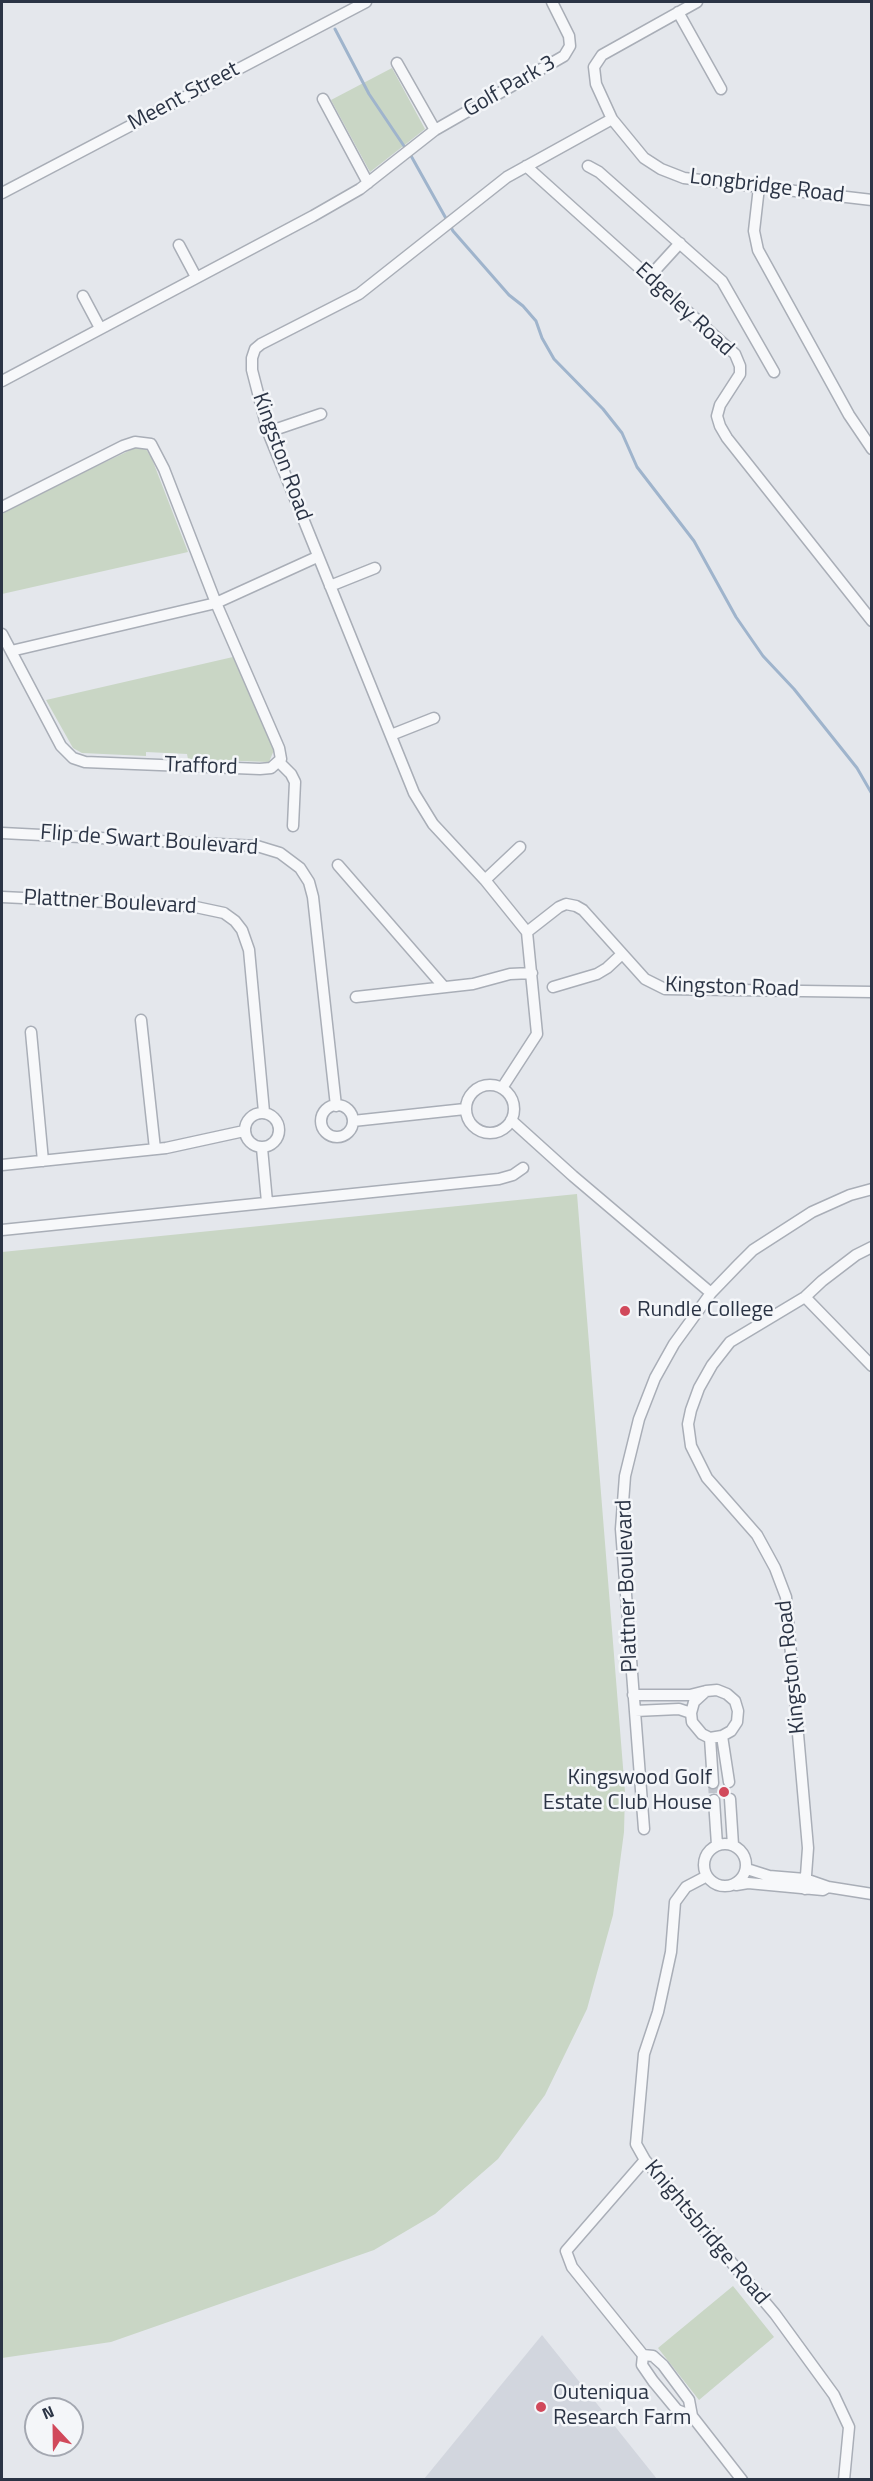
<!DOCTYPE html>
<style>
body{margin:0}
#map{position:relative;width:873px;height:2481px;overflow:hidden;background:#e4e7ec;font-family:"Titillium Web",sans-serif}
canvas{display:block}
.frame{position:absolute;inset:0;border:3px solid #2b3445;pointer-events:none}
.north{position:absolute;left:24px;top:2397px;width:60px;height:60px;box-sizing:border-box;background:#f4f6f9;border:2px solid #a4a8b1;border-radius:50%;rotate:338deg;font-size:16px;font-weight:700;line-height:24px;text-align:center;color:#2b3445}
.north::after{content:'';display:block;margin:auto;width:21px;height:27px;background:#d1495b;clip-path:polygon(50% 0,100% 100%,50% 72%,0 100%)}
</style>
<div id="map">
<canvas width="873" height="2481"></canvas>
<div class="frame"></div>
<div class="north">N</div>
</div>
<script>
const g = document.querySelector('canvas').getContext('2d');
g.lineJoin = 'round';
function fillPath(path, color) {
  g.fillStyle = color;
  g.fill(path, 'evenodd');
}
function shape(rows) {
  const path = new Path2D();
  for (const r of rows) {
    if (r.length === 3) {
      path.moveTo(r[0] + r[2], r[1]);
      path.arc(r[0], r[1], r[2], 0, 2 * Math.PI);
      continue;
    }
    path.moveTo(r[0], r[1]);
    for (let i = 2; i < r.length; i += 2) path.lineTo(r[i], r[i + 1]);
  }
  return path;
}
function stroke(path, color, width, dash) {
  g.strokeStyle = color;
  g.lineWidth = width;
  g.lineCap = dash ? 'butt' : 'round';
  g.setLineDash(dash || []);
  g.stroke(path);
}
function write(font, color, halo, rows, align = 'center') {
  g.font = font + ' "Titillium Web",sans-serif';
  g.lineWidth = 5;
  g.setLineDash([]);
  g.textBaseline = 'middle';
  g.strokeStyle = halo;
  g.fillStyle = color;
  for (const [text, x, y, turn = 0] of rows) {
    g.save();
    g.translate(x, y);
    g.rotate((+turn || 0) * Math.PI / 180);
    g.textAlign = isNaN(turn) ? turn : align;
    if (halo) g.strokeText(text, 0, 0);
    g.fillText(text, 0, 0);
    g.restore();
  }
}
fillPath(shape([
 [542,2335,657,2479,424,2479]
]), '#d2d6de');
fillPath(shape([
 [392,68,425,129,370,172,331,100],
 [137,447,146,449,152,459,188,552,2,594,2,514,35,495],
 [233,657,274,750,269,762,188,759,187,754,146,752,146,756,82,753,73,748,46,700],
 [577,1194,625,1792,624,1832,613,1915,587,2009,545,2095,498,2159,435,2214,374,2250,111,2342,2,2358,2,1252],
 [733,2286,774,2337,699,2400,658,2348]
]), '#c9d6c5');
stroke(shape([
 [335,29,369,94,406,149],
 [410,154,453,231,509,295,523,306,536,321,542,338,554,359,603,409,622,433,637,467,694,541,736,617,763,656,794,689,857,768,872,794]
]), '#9fb4cc', 3);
stroke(shape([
 [713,1783,714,1800]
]), '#bfc3cb', 10, [10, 5]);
const street = shape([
 [697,2,602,55,594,67,596,84,612,119,644,158,661,169,684,178,872,200],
 [678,12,721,89],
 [397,63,435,130],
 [323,99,368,183],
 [526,166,735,354,740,366,740,374,720,405,717,416,720,426,727,438,872,621],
 [588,166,599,172,722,281,774,372],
 [759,187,754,231,758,250,849,415,872,449],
 [2,193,366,2],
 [179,245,196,277],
 [649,277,680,243],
 [83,296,100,328],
 [2,381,313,216,360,189,435,130,564,56,570,46,569,36,552,2],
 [268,432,321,414],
 [2,507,123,446,135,442,151,444,164,469,216,603,279,748,281,759,271,768,260,769,85,762,73,758,61,746,2,634],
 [330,586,375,568],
 [11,651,216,603,317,557],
 [391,735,434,718],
 [279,762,291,774,295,782,293,826],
 [2,833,257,846,280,853,300,868,309,882,313,897,336,1106],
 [338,865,444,987],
 [485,880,520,847],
 [2,897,191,906,224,913,235,921,242,930,249,950,264,1112],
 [527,932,559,907,566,904,576,906,583,910,645,979,665,989,872,992],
 [553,987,597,974,607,968,622,954],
 [356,997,473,984,510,974,532,973],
 [141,1020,155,1149],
 [31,1032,43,1161],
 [490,1109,24],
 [502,1088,537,1034,527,932,485,880,433,824,414,793,268,432,252,370,252,358,255,349,261,344,359,294,507,177,612,119],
 [337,1121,16],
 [262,1130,17],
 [511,1120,573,1176,711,1293],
 [353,1121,465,1109],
 [262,1148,267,1202],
 [2,1165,166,1148,244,1131],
 [2,1230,499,1179,513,1175,523,1168],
 [805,1297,872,1366],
 [633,1695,690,1695,706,1691,717,1690,727,1694,735,1701,738,1711,737,1722,731,1731,722,1736,710,1738,702,1734,692,1722,691,1713,694,1702,706,1691],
 [635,1711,679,1709,691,1713],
 [722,1736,729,1782],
 [710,1738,713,1783],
 [730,1799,733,1845],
 [714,1800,717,1845],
 [644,1829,621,1529,625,1476,639,1419,655,1378,674,1344,711,1293,738,1265,753,1250,812,1212,850,1195,872,1189],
 [725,1865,21],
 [747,1869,769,1876,805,1879,828,1887,872,1894],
 [707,1876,686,1887,675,1902,671,1952,658,2012,644,2054,636,2144,645,2160,775,2314,834,2395,849,2427,844,2480],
 [736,1885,748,1883,823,1890,828,1887],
 [805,1889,808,1848,786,1597,775,1568,757,1535,707,1478,691,1446,688,1424,691,1410,699,1388,712,1365,730,1342,805,1297,822,1281,856,1255,872,1247],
 [643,2355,572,2267,566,2251,645,2160],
 [643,2355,642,2365,653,2381,677,2410,692,2416],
 [643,2355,653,2356,663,2365,689,2400,692,2416],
 [692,2416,742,2480]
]);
stroke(street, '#a9aeb7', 13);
stroke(street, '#f7f8fa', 10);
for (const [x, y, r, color] of [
 [625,1311,6,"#d1495b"],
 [724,1792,6,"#d1495b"],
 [541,2407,6,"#d1495b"]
]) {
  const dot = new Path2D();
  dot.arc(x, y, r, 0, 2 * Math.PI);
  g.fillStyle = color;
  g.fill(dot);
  stroke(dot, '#f4f6f9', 2);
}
write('22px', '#2b3445', '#f4f6f9', [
 ["Golf Park 3",510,87,-30],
 ["Meent Street",184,97,-28],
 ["Longbridge Road",767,187,7],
 ["Edgeley Road",684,310,43],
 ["Kingston Road",281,457,70],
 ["Trafford",201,767,2],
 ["Flip de Swart Boulevard",149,841,4],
 ["Plattner Boulevard",110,903,3],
 ["Kingston Road",732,988,2],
 ["Plattner Boulevard",628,1586,-92],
 ["Kingston Road",792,1667,-96],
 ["Knightsbridge Road",706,2233,50]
]);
write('22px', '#2b3445', '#f4f6f9', [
 ["Rundle College",637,1311],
 ["Kingswood Golf",712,1779,"right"],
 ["Estate Club House",712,1804,"right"],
 ["Outeniqua",553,2394],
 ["Research Farm",553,2419]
], 'left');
</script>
